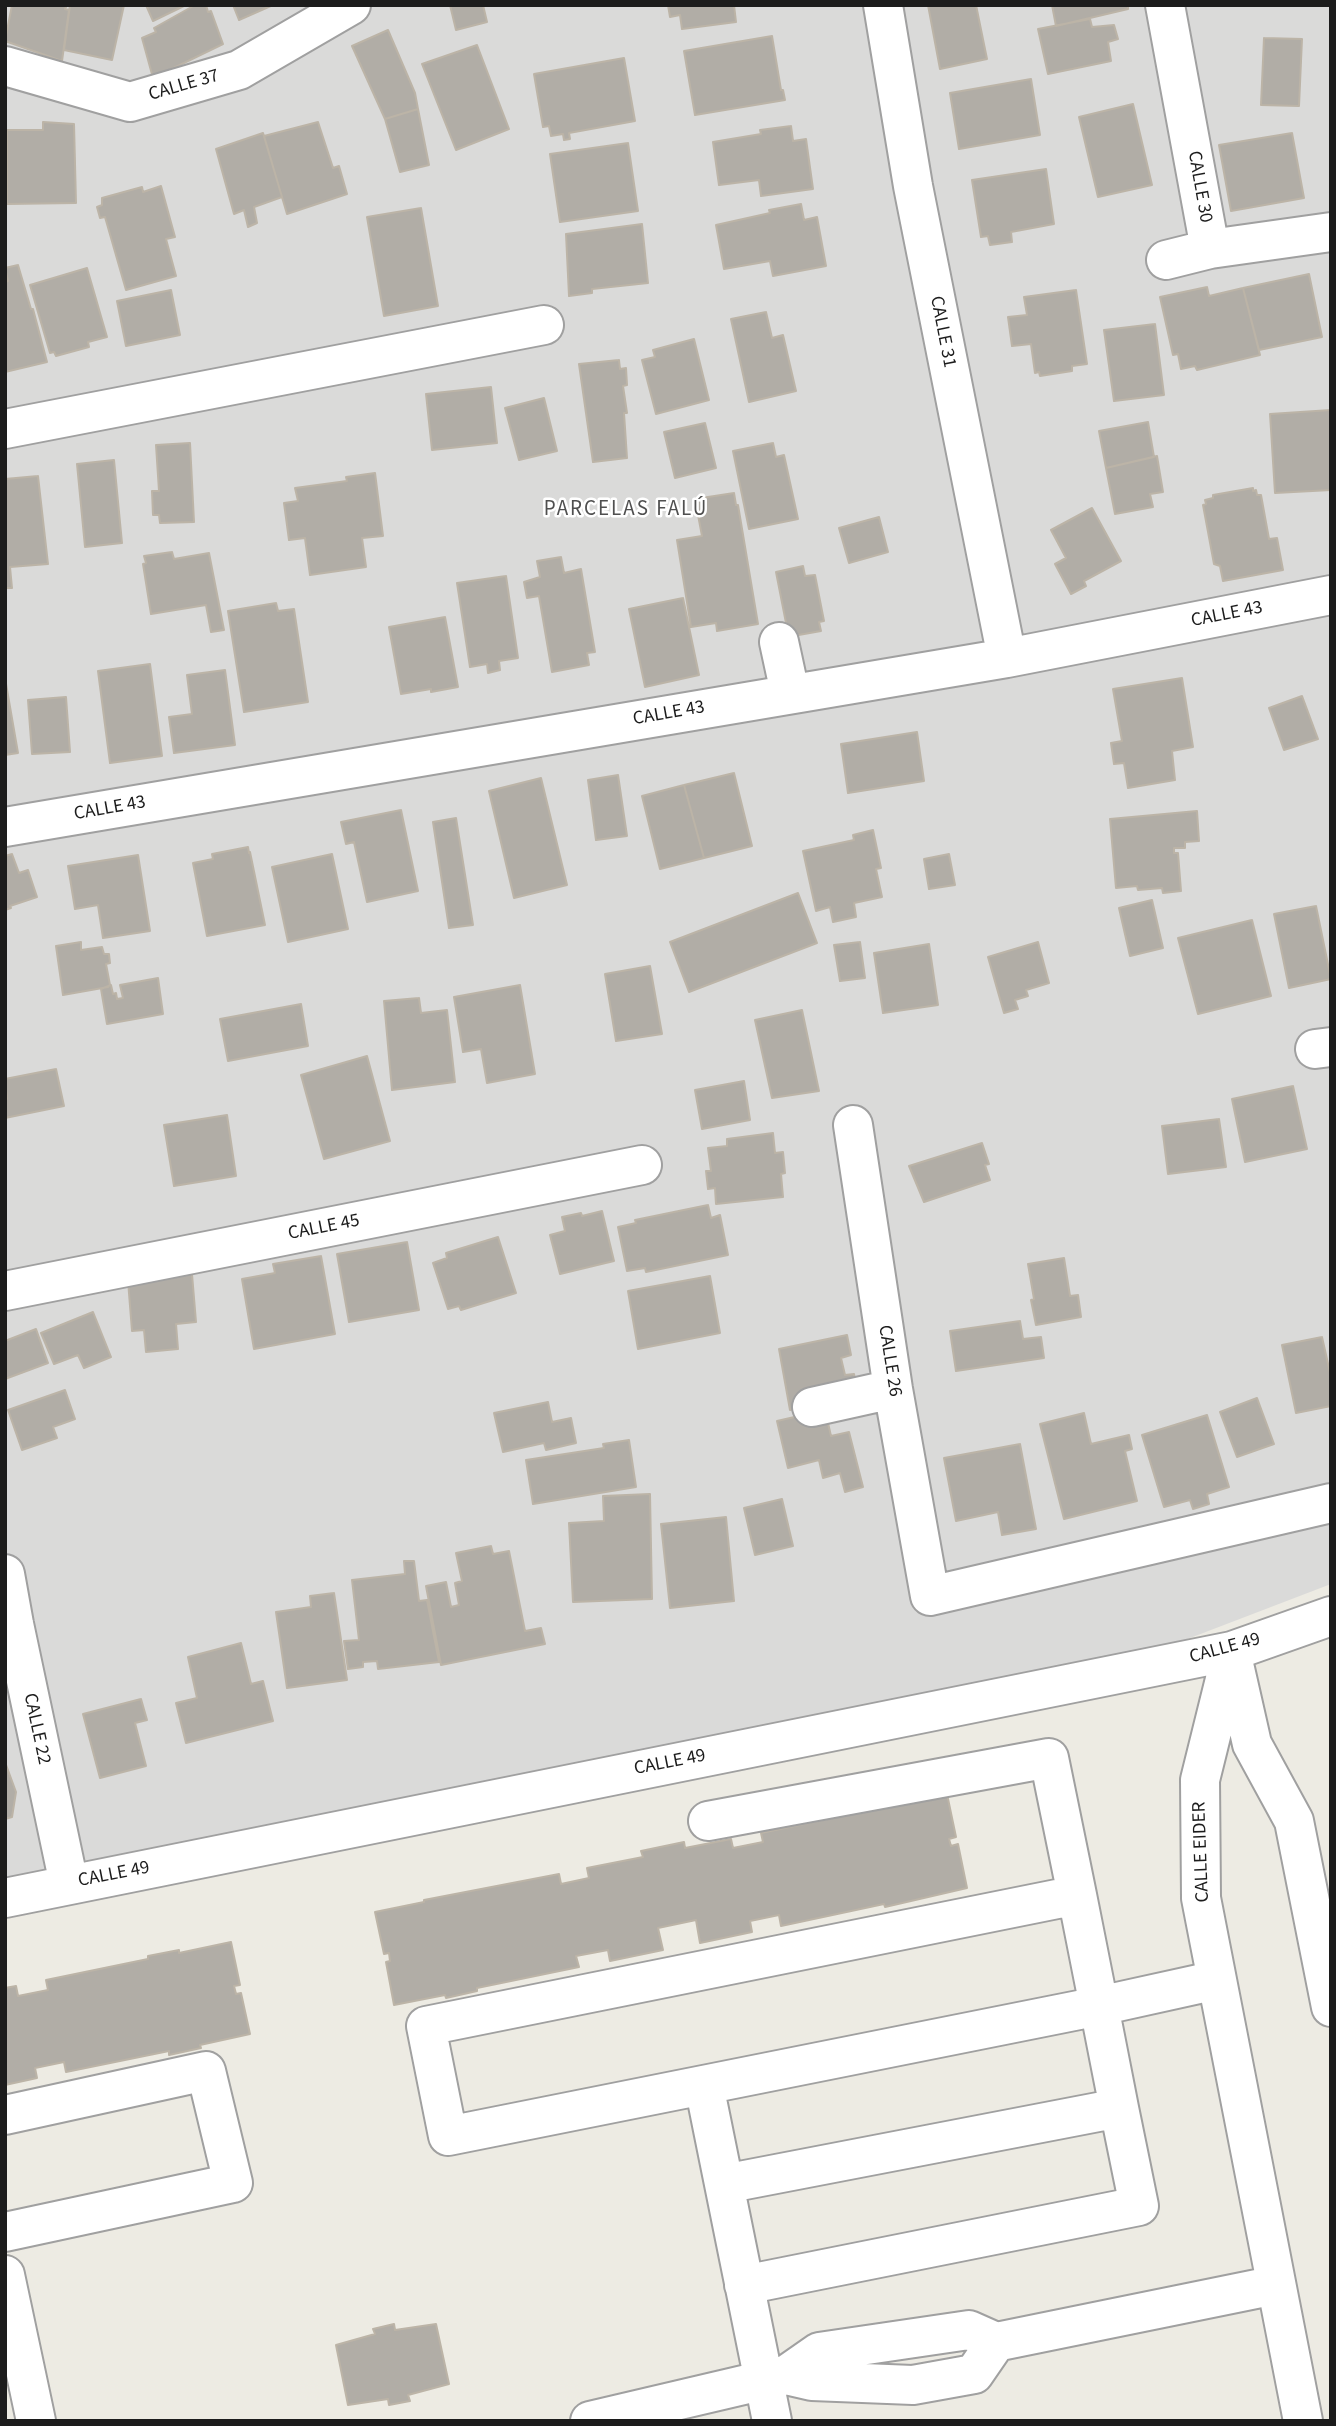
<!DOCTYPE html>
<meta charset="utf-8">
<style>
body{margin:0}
#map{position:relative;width:1336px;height:2426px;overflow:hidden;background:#edebe3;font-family:"Source Sans 3",sans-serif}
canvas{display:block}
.frame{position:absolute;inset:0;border:7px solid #1c1c1c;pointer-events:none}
</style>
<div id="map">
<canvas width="1336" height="2426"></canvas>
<div class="frame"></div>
</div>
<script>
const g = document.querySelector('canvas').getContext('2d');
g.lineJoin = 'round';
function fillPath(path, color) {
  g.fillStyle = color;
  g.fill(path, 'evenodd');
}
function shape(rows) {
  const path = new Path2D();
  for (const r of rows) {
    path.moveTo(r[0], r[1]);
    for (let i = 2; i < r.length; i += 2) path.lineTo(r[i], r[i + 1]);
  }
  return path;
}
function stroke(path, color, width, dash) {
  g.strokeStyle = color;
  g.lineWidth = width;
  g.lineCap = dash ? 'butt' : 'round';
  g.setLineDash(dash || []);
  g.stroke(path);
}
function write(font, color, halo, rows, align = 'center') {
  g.font = font + ' "Source Sans 3",sans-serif';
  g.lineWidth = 5;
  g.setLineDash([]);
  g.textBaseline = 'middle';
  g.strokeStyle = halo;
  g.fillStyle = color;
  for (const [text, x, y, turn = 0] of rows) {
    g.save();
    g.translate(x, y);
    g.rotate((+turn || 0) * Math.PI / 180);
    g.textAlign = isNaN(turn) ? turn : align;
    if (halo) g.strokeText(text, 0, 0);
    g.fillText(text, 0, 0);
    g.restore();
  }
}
fillPath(shape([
 [5,5,1331,5,1331,1584,1177,1643,5,1880]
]), '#dadad9');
const building = shape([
 [12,5,67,5,65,9,69,10,62,61,5,41,12,5],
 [70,5,124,5,112,60,64,50,70,5],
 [146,5,186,5,153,21,146,5],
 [195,5,206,5,208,12,211,11,223,44,153,78,142,38,156,32,154,28,195,5],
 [233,5,273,5,239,20,233,5],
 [450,5,483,5,487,22,456,30,450,5],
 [668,5,734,5,736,22,682,29,680,15,670,17,668,5],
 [928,5,976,5,987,59,940,69,928,5],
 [1052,5,1128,5,1128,9,1056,26,1052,5],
 [1090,19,1092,27,1114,25,1118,39,1108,42,1111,61,1048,74,1038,29,1090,19],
 [388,30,415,93,418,109,385,119,352,46,388,30],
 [772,36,781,90,783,90,785,100,695,115,684,51,772,36],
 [1264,38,1302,39,1299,106,1261,105,1264,38],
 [477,45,509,129,456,150,422,64,477,45],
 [624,58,635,121,569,133,570,139,564,140,563,134,551,136,549,126,543,127,534,74,624,58],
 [1031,79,1040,135,959,149,950,93,1031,79],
 [1133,104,1152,185,1098,197,1079,117,1133,104],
 [418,109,429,165,400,172,385,119,418,109],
 [43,122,74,124,76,203,7,204,7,130,43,130,43,122],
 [318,122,333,168,339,166,347,194,287,214,264,136,318,122],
 [791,126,793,141,806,139,813,189,761,196,759,180,719,185,713,142,761,134,760,130,791,126],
 [263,133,282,197,254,207,257,223,248,227,244,210,234,214,216,149,263,133],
 [1292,133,1304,198,1231,211,1219,145,1292,133],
 [628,143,638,211,560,222,550,154,628,143],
 [1046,169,1054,224,1011,232,1012,242,990,245,988,236,981,237,972,180,1046,169],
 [161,186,175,237,166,239,176,276,126,290,105,217,100,218,97,207,102,205,102,198,142,187,143,192,161,186],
 [801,204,804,220,817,217,826,266,773,276,770,261,724,269,716,225,770,213,769,210,801,204],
 [421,208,438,306,384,316,367,217,421,208],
 [642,224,648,283,592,289,592,293,569,296,566,234,642,224],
 [18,265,31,309,33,309,47,362,5,372,5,282,8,281,5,268,18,265],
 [87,268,107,337,88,342,89,347,56,356,54,352,50,353,30,285,87,268],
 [1309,274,1322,337,1259,350,1243,288,1309,274],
 [1207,287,1209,296,1243,288,1260,355,1197,370,1195,366,1181,369,1178,354,1173,355,1160,297,1207,287],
 [171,290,180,335,126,346,117,301,171,290],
 [1076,290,1087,364,1072,366,1072,371,1040,376,1039,372,1035,373,1031,344,1012,346,1008,317,1027,315,1024,297,1076,290],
 [766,312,772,338,783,335,796,391,749,402,731,319,766,312],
 [1155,324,1164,395,1114,401,1104,330,1155,324],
 [694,339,709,400,656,414,642,360,655,357,653,350,694,339],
 [619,360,620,369,626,368,627,385,623,386,627,413,624,413,627,458,593,462,579,364,619,360],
 [491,387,497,443,432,450,426,394,491,387],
 [544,398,557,451,519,460,505,408,544,398],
 [1331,410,1331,490,1275,493,1270,414,1331,410],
 [1148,422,1154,457,1106,468,1099,431,1148,422],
 [705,423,716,468,675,478,664,432,705,423],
 [190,443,194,522,160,523,159,515,153,515,152,491,159,491,156,445,190,443],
 [773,443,776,457,784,455,798,519,749,529,733,451,773,443],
 [1157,456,1163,492,1150,494,1153,507,1115,514,1106,468,1157,456],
 [114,460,122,543,85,547,77,464,114,460],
 [375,473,383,536,362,538,366,567,310,575,305,538,289,540,284,503,298,501,295,488,347,481,346,477,375,473],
 [38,476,48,564,10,567,12,588,5,588,5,479,38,476],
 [1253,488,1253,491,1256,490,1257,495,1261,495,1269,539,1277,538,1283,570,1223,581,1220,566,1214,564,1203,505,1206,504,1205,500,1213,498,1213,495,1253,488],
 [734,493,736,505,738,505,758,624,717,631,716,623,691,627,677,540,702,536,695,499,734,493],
 [1092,508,1121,561,1084,581,1086,586,1071,594,1055,564,1066,558,1051,530,1092,508],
 [879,517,888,552,849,563,839,528,879,517],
 [172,552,174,559,209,553,224,630,211,632,206,605,151,614,143,564,146,563,144,556,172,552],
 [561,557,564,573,581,569,595,652,587,653,589,665,552,672,539,596,527,598,524,582,540,577,537,561,561,557],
 [803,566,805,576,815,575,824,621,819,622,821,631,793,636,792,627,787,628,776,572,803,566],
 [506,576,518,658,499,661,500,670,488,673,487,664,470,667,457,583,506,576],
 [683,598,699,675,645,687,629,609,683,598],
 [276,603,278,611,294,609,308,702,244,712,228,611,276,603],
 [445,617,458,687,431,692,431,689,401,694,389,627,445,617],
 [150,664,162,756,110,763,98,671,150,664],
 [225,670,235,745,174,753,169,717,192,714,187,675,225,670],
 [5,678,18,753,5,755,5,678],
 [1182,678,1193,747,1172,751,1175,780,1128,788,1124,763,1114,764,1111,743,1122,741,1113,689,1182,678],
 [1302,696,1318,739,1284,750,1269,708,1302,696],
 [66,697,70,752,32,754,28,700,66,697],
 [917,732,924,781,848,793,841,744,917,732],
 [734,773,752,846,704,858,684,785,734,773],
 [618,775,627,836,596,840,588,780,618,775],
 [541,778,567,885,514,898,489,791,541,778],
 [684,785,704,858,660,869,642,796,684,785],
 [401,810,418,891,367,902,354,842,346,844,341,822,401,810],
 [1197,811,1199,841,1185,842,1185,848,1174,848,1174,853,1178,853,1181,891,1163,893,1162,888,1138,890,1137,886,1116,888,1110,819,1197,811],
 [456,818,473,925,449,928,433,822,456,818],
 [873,830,881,868,876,869,882,897,854,903,856,917,833,922,830,907,816,911,803,851,854,840,853,835,873,830],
 [248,847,249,853,250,852,265,925,207,936,193,863,213,859,212,854,248,847],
 [12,854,19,873,28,870,37,897,10,906,11,908,5,910,5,856,12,854],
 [332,854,348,929,288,942,272,867,332,854],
 [949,854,955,885,929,889,924,859,949,854],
 [138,855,150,931,103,938,98,905,75,909,68,866,138,855],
 [798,893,817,943,689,992,670,942,798,893],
 [1152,900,1163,948,1130,956,1119,908,1152,900],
 [1316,906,1331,979,1289,988,1274,914,1316,906],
 [1252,920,1271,996,1198,1014,1178,938,1252,920],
 [81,942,81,950,102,947,104,954,109,954,110,963,106,964,110,985,108,987,63,995,56,946,81,942],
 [860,942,865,978,840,981,834,945,860,942],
 [1038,942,1049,983,1026,990,1028,996,1015,1000,1018,1009,1004,1013,988,957,1038,942],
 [929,944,938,1005,883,1013,874,953,929,944],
 [650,966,662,1034,616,1041,605,974,650,966],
 [158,978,163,1014,107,1024,101,989,111,985,113,994,116,993,117,999,123,998,120,985,158,978],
 [520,985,535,1074,487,1083,481,1049,463,1052,454,997,520,985],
 [419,998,421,1013,447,1010,455,1082,392,1090,384,1001,419,998],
 [301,1004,308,1046,228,1061,220,1019,301,1004],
 [802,1010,819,1091,772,1098,755,1020,802,1010],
 [367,1056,390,1141,324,1159,301,1075,367,1056],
 [56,1069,64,1106,5,1118,5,1099,7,1099,5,1079,56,1069],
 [744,1081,750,1120,702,1129,695,1090,744,1081],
 [1293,1086,1307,1149,1245,1162,1232,1099,1293,1086],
 [227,1115,236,1176,174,1186,164,1125,227,1115],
 [1219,1119,1226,1167,1168,1174,1162,1126,1219,1119],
 [773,1133,775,1153,783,1152,785,1173,781,1174,783,1197,716,1204,715,1188,708,1189,706,1171,711,1171,708,1148,727,1146,727,1139,773,1133],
 [982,1143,989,1164,985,1165,990,1180,924,1202,909,1166,982,1143],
 [708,1205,711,1218,720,1215,728,1255,646,1272,645,1268,627,1271,618,1227,636,1223,635,1220,708,1205],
 [602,1211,614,1261,560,1274,550,1235,565,1231,562,1217,581,1213,582,1216,602,1211],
 [498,1237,516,1293,461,1310,459,1306,448,1309,433,1263,447,1258,446,1253,498,1237],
 [407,1242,419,1310,349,1322,337,1254,407,1242],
 [321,1256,335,1334,254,1349,242,1279,275,1273,273,1264,321,1256],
 [1064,1258,1070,1296,1078,1295,1081,1317,1036,1325,1031,1300,1034,1299,1028,1264,1064,1258],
 [191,1262,196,1322,176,1324,178,1349,146,1352,144,1330,132,1331,127,1268,191,1262],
 [710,1276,720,1333,638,1349,628,1291,710,1276],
 [93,1312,111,1357,84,1368,78,1355,54,1364,41,1333,93,1312],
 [1020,1321,1023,1339,1041,1337,1044,1358,956,1371,950,1331,1020,1321],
 [36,1329,48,1363,5,1379,5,1341,36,1329],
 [847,1335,851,1355,841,1358,845,1375,854,1374,858,1396,790,1410,779,1349,847,1335],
 [1322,1337,1331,1377,1331,1406,1296,1413,1282,1345,1322,1337],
 [65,1390,75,1419,53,1427,57,1438,22,1450,8,1410,65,1390],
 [1257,1398,1274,1444,1237,1457,1220,1412,1257,1398],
 [548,1402,552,1422,571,1418,576,1443,546,1450,544,1443,503,1452,494,1413,548,1402],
 [825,1410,831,1436,849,1432,863,1487,845,1492,840,1473,823,1478,819,1460,788,1468,777,1421,825,1410],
 [1084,1413,1091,1444,1129,1435,1132,1449,1125,1451,1137,1501,1064,1519,1040,1424,1084,1413],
 [1207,1415,1229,1487,1207,1494,1209,1504,1193,1509,1190,1500,1164,1507,1142,1435,1207,1415],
 [629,1440,636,1487,533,1504,526,1460,604,1448,603,1444,629,1440],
 [1020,1444,1036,1529,1002,1535,998,1512,956,1521,944,1458,1020,1444],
 [650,1494,652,1599,573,1602,569,1523,604,1521,603,1496,650,1494],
 [782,1499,793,1546,755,1555,744,1508,782,1499],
 [726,1517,734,1601,670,1608,661,1524,726,1517],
 [491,1546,493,1554,509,1551,525,1631,541,1628,545,1644,441,1665,426,1586,446,1582,451,1607,459,1605,455,1583,462,1581,456,1553,491,1546],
 [404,1561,414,1561,419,1601,427,1600,439,1662,378,1669,377,1661,363,1662,363,1667,348,1669,344,1641,359,1640,352,1580,405,1574,404,1561],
 [334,1593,347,1680,287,1688,276,1612,311,1607,310,1596,334,1593],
 [241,1643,251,1684,263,1681,273,1721,186,1743,176,1703,197,1698,188,1657,241,1643],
 [141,1699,147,1720,135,1723,146,1766,100,1778,83,1714,141,1699],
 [5,1762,16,1792,12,1817,5,1819,5,1762],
 [947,1794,956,1837,949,1839,951,1846,958,1844,967,1888,885,1907,884,1904,781,1926,779,1915,750,1921,752,1932,700,1943,696,1920,658,1928,663,1950,610,1961,608,1950,576,1956,579,1967,477,1988,477,1991,446,1998,445,1995,394,2005,386,1962,390,1961,389,1953,384,1954,375,1912,424,1902,424,1900,559,1874,561,1884,589,1878,587,1868,643,1857,641,1851,684,1842,685,1848,731,1839,733,1848,763,1842,761,1833,947,1794],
 [231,1942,240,1985,234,1986,236,1994,241,1993,250,2034,200,2045,201,2048,169,2055,169,2051,66,2072,64,2062,35,2068,37,2078,5,2085,5,1988,16,1986,18,1996,48,1990,46,1980,148,1959,148,1956,179,1950,179,1953,231,1942],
 [394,2324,395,2330,436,2324,449,2384,408,2395,410,2401,389,2405,388,2399,348,2405,336,2345,375,2334,373,2329,394,2324]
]);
fillPath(building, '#b1ada6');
stroke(building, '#bcb4a7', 2);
const minor = shape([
 [883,5,913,186,1007,658],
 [1165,5,1210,249],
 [5,66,130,102,239,70,351,5],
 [1166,260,1210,249,1331,232],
 [5,429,544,325],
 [779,642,790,693],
 [5,827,1007,658,1331,595],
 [1315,1049,1331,1047],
 [853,1125,893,1389,930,1596,1331,1503],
 [5,1291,642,1165],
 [812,1407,893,1389],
 [5,1574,14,1624,69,1884],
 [1232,1651,1200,1780,1201,1898,1303,2421],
 [1233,1660,1252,1744,1294,1821,1331,2007],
 [708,1821,1049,1758,1077,1895],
 [5,1898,1232,1651,1331,1616],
 [704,2085,772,2421],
 [5,2115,206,2071,233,2183,5,2232],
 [724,2184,1119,2108],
 [5,2275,36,2421],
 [744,2285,1139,2206,1119,2108,1099,2006,1077,1895,426,2026,448,2136,1099,2006,1217,1980],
 [786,2375,812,2381,913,2385,974,2374,996,2342],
 [590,2421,786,2375,819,2352,969,2330,996,2342,1276,2285]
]);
stroke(minor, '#a0a0a0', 42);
stroke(minor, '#fff', 38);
write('19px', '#1c1c1c', '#fff', [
 ["CALLE 37",184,86,-16],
 ["CALLE 30",1199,187,80],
 ["CALLE 31",942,332,79],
 ["CALLE 43",1227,615,-11],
 ["CALLE 43",669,714,-10],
 ["CALLE 43",110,809,-10],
 ["CALLE 45",324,1228,-11],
 ["CALLE 26",889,1361,81],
 ["CALLE 49",1225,1649,-15],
 ["CALLE 22",36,1729,78],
 ["CALLE 49",670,1763,-11],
 ["CALLE EIDER",1202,1852,-92],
 ["CALLE 49",114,1875,-11]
]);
g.letterSpacing = '2px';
write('21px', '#4f4f4f', '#fff', [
 ["PARCELAS FALÚ",626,510]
]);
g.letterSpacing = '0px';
</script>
